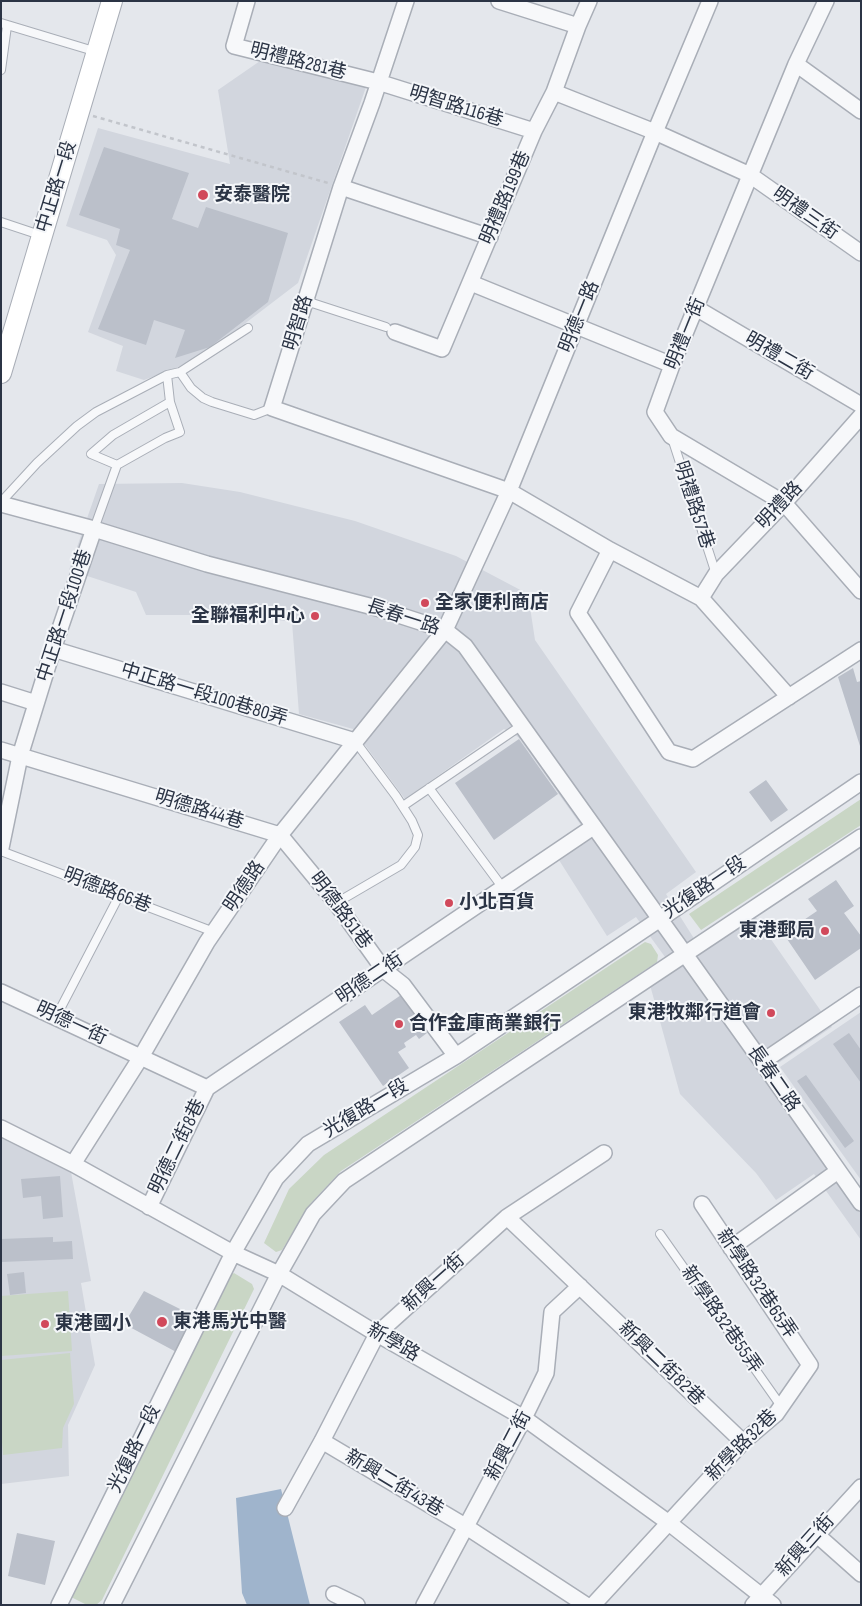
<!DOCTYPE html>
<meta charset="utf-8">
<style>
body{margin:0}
#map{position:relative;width:862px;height:1606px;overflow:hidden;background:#e4e7ec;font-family:"Sofia Sans Condensed",sans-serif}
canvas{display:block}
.frame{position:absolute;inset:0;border:2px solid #2b3445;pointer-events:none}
</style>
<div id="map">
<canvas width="862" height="1606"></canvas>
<div class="frame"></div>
</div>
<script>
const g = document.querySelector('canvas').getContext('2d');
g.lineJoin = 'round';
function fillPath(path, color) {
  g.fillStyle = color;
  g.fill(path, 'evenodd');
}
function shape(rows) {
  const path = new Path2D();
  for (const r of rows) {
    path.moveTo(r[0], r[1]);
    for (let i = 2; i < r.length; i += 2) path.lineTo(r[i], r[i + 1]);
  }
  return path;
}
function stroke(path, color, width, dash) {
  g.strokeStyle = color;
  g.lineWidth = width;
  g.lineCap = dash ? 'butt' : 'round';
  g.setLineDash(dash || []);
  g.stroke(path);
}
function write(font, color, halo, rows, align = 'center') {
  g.font = font + ' "Sofia Sans Condensed","Noto Sans TC",sans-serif';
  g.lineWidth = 4;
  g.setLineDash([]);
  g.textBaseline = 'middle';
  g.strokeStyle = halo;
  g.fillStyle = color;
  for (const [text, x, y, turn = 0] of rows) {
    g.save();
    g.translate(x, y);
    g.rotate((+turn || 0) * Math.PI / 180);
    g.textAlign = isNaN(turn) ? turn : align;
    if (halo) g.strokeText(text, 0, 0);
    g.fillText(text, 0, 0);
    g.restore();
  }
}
fillPath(shape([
 [260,61,366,87,298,283,209,351,176,368,144,380,116,371,123,346,88,332,116,255,107,240,66,226,98,128,230,164,218,90],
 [182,483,240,492,355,521,456,556,528,594,535,640,696,872,666,894,700,948,752,912,832,1027,774,1066,861,1189,861,1240,814,1174,776,1200,756,1173,680,1094,650,985,673,968,636,917,607,936,552,849,583,828,518,737,504,729,405,799,353,729,299,714,292,622,243,615,146,615,136,592,69,570,99,484],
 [861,1012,861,1180,780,1067],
 [1,1137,71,1172,91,1281,81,1283,95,1365,68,1425,69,1476,1,1484]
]), '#d2d6de');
fillPath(shape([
 [861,799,861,825,701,930,689,914],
 [645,942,651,944,658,955,657,962,341,1171,311,1203,282,1250,276,1252,264,1243,289,1189,324,1155],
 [234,1273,252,1284,254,1289,102,1600,96,1605,87,1605,71,1597,229,1276],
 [68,1291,72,1351,1,1356,1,1296],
 [70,1353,74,1404,63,1428,62,1448,3,1455,1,1429,1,1360]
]), '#c9d6c5');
fillPath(shape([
 [281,1489,310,1605,247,1605,242,1593,236,1498]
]), '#9fb4cc');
fillPath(shape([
 [104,147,189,173,172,219,198,228,206,207,288,233,268,302,210,347,175,358,185,330,154,320,146,345,98,329,130,250,116,245,120,229,79,215],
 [853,668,857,682,861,681,860,746,838,677],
 [519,739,558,794,494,840,455,783],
 [766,780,788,810,771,822,749,792],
 [836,880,854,906,844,913,861,936,861,948,815,980,787,939,795,933,792,928,817,911,808,899],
 [401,995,427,1033,419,1039,416,1035,404,1043,406,1047,398,1052,409,1068,383,1086,339,1022,365,1005,372,1015],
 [849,1033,861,1050,861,1083,833,1044],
 [806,1075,854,1141,845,1148,797,1081],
 [60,1176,63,1217,43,1219,41,1196,23,1198,21,1179],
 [53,1237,53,1242,72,1241,73,1259,2,1262,1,1239],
 [24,1272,26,1293,10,1295,7,1274],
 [144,1291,200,1319,180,1354,124,1324],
 [17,1533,55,1541,45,1585,8,1576]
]), '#bbc0ca');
const service = shape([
 [1,23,97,52],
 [1,70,7,26],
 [1,222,40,235],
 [306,301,386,327],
 [180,372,191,388,203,398,212,402,254,415,272,408],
 [167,375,170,402,113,435,91,454,117,465,165,438,180,432,170,402],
 [672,438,716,574],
 [1,502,37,463,77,426,96,412,167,375,180,372,248,328],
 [94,529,117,465],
 [429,788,503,888],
 [403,806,522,725],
 [1,851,214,932],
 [336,903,401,865,415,847,418,835,412,821,396,796,355,741],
 [56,1017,119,896],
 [660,1234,781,1406]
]);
const minor = shape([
 [247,1,234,46,378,82,534,131],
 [406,1,372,103,341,187,272,408,509,491,610,550,701,598,789,697],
 [499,1,578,26],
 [826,1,796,64,672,365,655,412,671,436,784,503,861,591],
 [796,64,861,111],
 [554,92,655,132,750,175,861,253],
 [341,187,490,237],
 [471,283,672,365],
 [696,308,861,405],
 [395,332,442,349,534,131,554,92,578,26,589,1],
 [1,504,94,529,207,564,377,608,445,630,465,646,762,1062,861,1203],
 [610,550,578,613,669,752,693,759,861,650],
 [701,598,716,574,784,503,861,416],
 [53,649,355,741],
 [1,692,36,703],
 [1,750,280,835,336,903,384,970,403,985,456,1056],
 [1,848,20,756,53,649,94,529],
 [1,992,207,1088,593,827],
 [762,1062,861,995],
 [1,1128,73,1164,233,1253,279,1274,377,1334,524,1418,669,1523,773,1605],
 [73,1164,141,1057,207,942,280,835,445,630,509,491,655,132,710,1],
 [149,1207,207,1088],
 [507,1217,743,1442],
 [731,1248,838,1171],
 [322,1441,465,1526,586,1605],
 [285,1508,322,1441,377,1334,507,1217,604,1153],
 [816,1534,861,1574],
 [334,1594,357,1605],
 [59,1605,233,1253,276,1178,308,1144,456,1056,660,919,861,782],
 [112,1605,279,1274,313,1214,344,1181,861,837],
 [424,1605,524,1418,546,1373,552,1312,580,1286],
 [593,1605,743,1442,776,1414,810,1365,702,1204],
 [753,1605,861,1487]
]);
const secondary = shape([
 [1,373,112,1]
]);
stroke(service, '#a9aeb7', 10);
stroke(minor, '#a9aeb7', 18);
stroke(secondary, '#a9aeb7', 22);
stroke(shape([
 [93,116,328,183]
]), '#c2c5cb', 2.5, [4, 4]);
stroke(service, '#f7f8fa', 8);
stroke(minor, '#f7f8fa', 15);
stroke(secondary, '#fff', 20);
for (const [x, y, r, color] of [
 [203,195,6,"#d1495b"],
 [425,603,5,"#d1495b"],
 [315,616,5,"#d1495b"],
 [449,903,5,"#d1495b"],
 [825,931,5,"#d1495b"],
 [771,1013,5,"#d1495b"],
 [399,1024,5,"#d1495b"],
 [162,1322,6,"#d1495b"],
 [45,1324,5,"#d1495b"]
]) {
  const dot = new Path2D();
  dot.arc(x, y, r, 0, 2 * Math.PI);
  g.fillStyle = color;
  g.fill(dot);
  stroke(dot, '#f4f6f9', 2);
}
write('19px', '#2b3445', '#f4f6f9', [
 ["明禮路281巷",298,62,14],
 ["明智路116巷",456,107,17],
 ["中正路一段",57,187,-73],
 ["明禮路199巷",506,198,-67],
 ["明禮三街",805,214,35],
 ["明德一路",580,317,-68],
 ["明智路",299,323,-73],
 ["明禮一街",686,334,-68],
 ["明禮二街",779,357,30],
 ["明禮路57巷",693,505,72],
 ["明禮路",780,506,-47],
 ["中正路一段100巷",65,616,-72],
 ["長春一路",403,618,18],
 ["中正路一段100巷80弄",204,695,17],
 ["明德路44巷",199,810,17],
 ["明德路",245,887,-56],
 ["光復路一段",705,888,-34],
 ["明德路66巷",107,891,21],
 ["明德路51巷",340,911,53],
 ["明德二街",370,979,-34],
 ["明德一街",71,1024,25],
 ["長春二路",773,1079,55],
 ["光復路一段",366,1109,-31],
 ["明德二街8巷",178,1147,-64],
 ["新興一街",434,1283,-42],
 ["新學路32巷65弄",756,1284,56],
 ["新學路32巷55弄",721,1320,55],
 ["新學路",393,1343,30],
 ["新興二街82巷",661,1364,44],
 ["新興二街",509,1446,-62],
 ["新學路32巷",742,1446,-45],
 ["光復路一段",135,1449,-64],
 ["新興二街43巷",394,1484,31],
 ["新興三街",806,1546,-48]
]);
write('bold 19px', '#2b3445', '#f4f6f9', [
 ["安泰醫院",214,195],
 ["全家便利商店",435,603],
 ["全聯福利中心",305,616,"right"],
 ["小北百貨",459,903],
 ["東港郵局",815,931,"right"],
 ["東港牧鄰行道會",761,1013,"right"],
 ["合作金庫商業銀行",409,1024],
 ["東港馬光中醫",173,1322],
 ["東港國小",55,1324]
], 'left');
</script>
